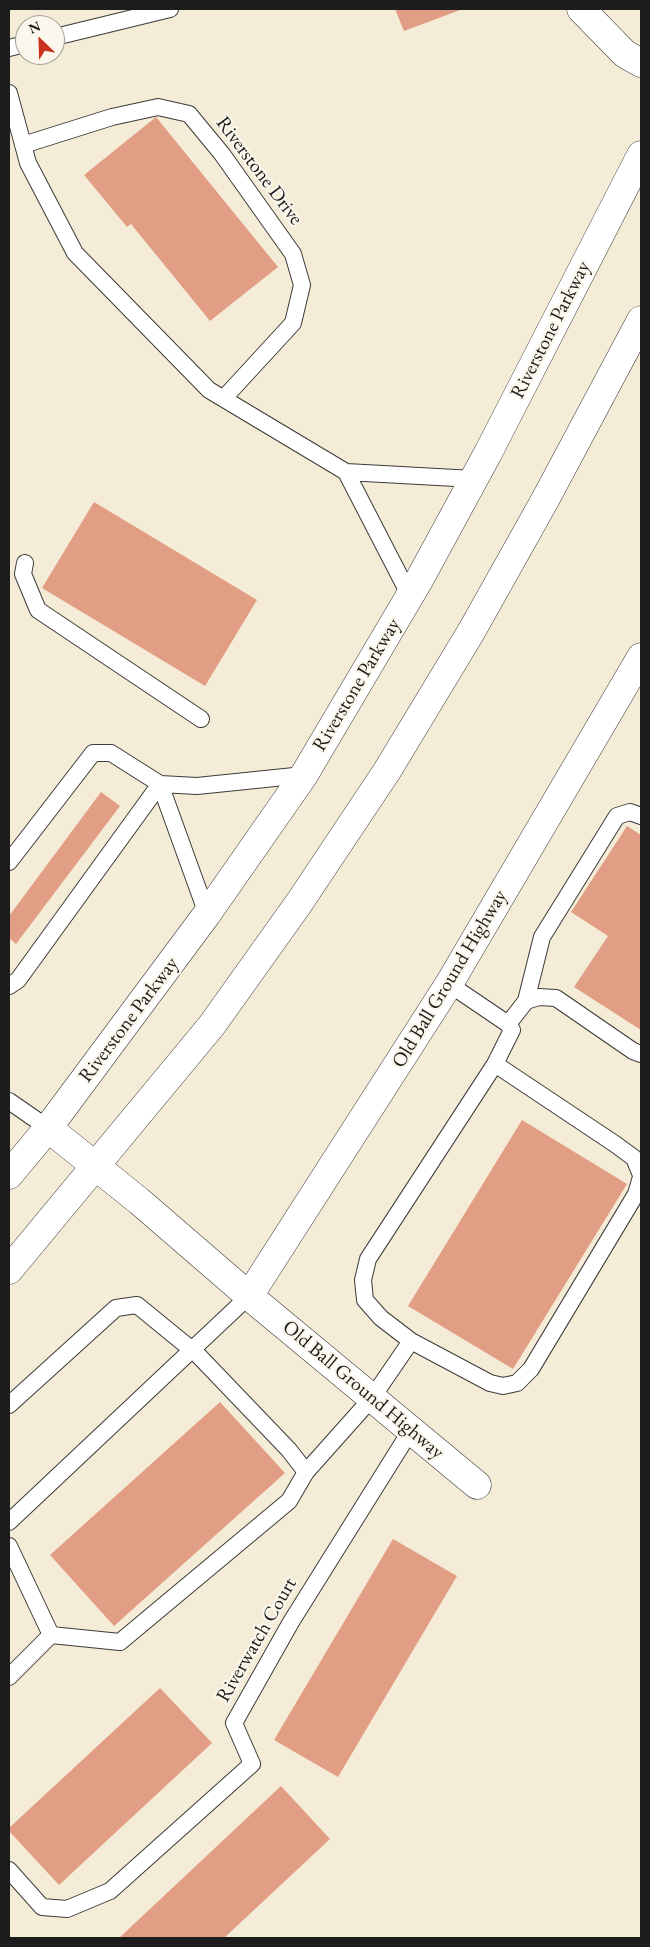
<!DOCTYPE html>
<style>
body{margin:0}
#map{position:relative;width:650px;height:1947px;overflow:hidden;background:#f4ecd7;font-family:"EB Garamond",serif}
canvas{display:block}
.frame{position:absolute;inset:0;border:10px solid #1c1c1c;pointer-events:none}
.north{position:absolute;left:15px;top:15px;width:50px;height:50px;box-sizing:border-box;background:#fbf7ec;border:1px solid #a29f99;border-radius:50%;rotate:336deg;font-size:14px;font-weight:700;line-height:20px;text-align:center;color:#1c1c1c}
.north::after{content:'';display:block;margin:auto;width:18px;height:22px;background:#c8321e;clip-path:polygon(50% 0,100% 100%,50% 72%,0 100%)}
</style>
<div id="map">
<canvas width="650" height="1947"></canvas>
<div class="frame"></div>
<div class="north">N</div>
</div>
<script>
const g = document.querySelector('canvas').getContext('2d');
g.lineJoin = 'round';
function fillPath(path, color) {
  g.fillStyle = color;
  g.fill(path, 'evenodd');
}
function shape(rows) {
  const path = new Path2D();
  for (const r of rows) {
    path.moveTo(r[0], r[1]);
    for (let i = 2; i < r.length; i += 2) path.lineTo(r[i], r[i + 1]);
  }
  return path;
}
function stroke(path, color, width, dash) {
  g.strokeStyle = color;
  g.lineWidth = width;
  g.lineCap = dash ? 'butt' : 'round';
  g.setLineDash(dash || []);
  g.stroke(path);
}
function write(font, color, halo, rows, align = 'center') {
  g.font = font + ' "EB Garamond",serif';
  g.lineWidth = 4.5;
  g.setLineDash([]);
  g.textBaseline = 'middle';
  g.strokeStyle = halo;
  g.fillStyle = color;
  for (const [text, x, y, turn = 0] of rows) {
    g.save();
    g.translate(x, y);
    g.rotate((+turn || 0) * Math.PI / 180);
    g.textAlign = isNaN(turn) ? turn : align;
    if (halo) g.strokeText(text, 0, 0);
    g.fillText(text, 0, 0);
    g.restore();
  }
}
fillPath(shape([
 [395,9,463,9,404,31],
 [156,117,278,267,210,321,131,224,127,227,84,175],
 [94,502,257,600,205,686,42,588],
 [101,792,120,806,16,944,9,938,9,916],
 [627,826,641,835,641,1030,574,987,608,936,571,912],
 [522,1120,627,1184,513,1369,408,1306],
 [220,1402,285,1473,114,1626,50,1555],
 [393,1539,457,1576,338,1777,274,1740],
 [160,1688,212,1743,59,1885,9,1831,9,1828],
 [281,1786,330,1839,224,1938,119,1938]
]), '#e29e84');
const service = shape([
 [55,37,170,9],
 [9,48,25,44],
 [9,93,28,163,75,253,209,390,346,472,474,479],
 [23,145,112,117,158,107,189,114,222,154,293,254,302,285,293,323,224,398],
 [346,472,410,596],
 [25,563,23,574,38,610,201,719],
 [160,784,207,914],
 [9,862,93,753,111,753,160,784,197,786,304,775],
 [9,986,18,980,160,784],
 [526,1001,539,997,556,998,633,1051,641,1054],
 [508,1024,526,1001,542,937,617,816,630,812,641,816],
 [495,1064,615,1144,634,1158,641,1175],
 [9,1101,48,1128],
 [411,1341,490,1383,503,1386,517,1383,531,1369,636,1194,641,1177],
 [9,1405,116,1308,137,1305,197,1354,289,1450,306,1472],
 [9,1522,249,1296],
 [9,1546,51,1635],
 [9,1677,51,1635,120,1642,289,1501,306,1472,372,1398,411,1341,381,1318,365,1300,363,1280,368,1259,495,1064,512,1030,508,1024,449,984],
 [9,1870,42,1907,67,1909,110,1891,252,1764,234,1723,291,1622,411,1430]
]);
const minor = shape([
 [581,9,625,54,641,63],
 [48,1128,139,1201,249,1296,449,984,641,657],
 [249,1296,477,1485]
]);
const primary = shape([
 [9,1175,48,1128,207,914,304,775,418,582,488,453,641,155],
 [9,1270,212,1025,299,903,387,771,471,632,545,500,641,320]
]);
stroke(service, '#3c3b38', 18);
stroke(minor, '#3c3b38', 29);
stroke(primary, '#3c3b38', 29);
stroke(service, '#fff', 16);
stroke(minor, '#fff', 28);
stroke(primary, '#fff', 28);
write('20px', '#1c1c1c', '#fbf7ec', [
 ["Riverstone Drive",259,171,53],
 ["Riverstone Parkway",551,330,-63],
 ["Riverstone Parkway",357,685,-59],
 ["Old Ball Ground Highway",450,979,-59],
 ["Riverstone Parkway",129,1020,-53],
 ["Old Ball Ground Highway",363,1390,40],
 ["Riverwatch Court",257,1640,-60]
]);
</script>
